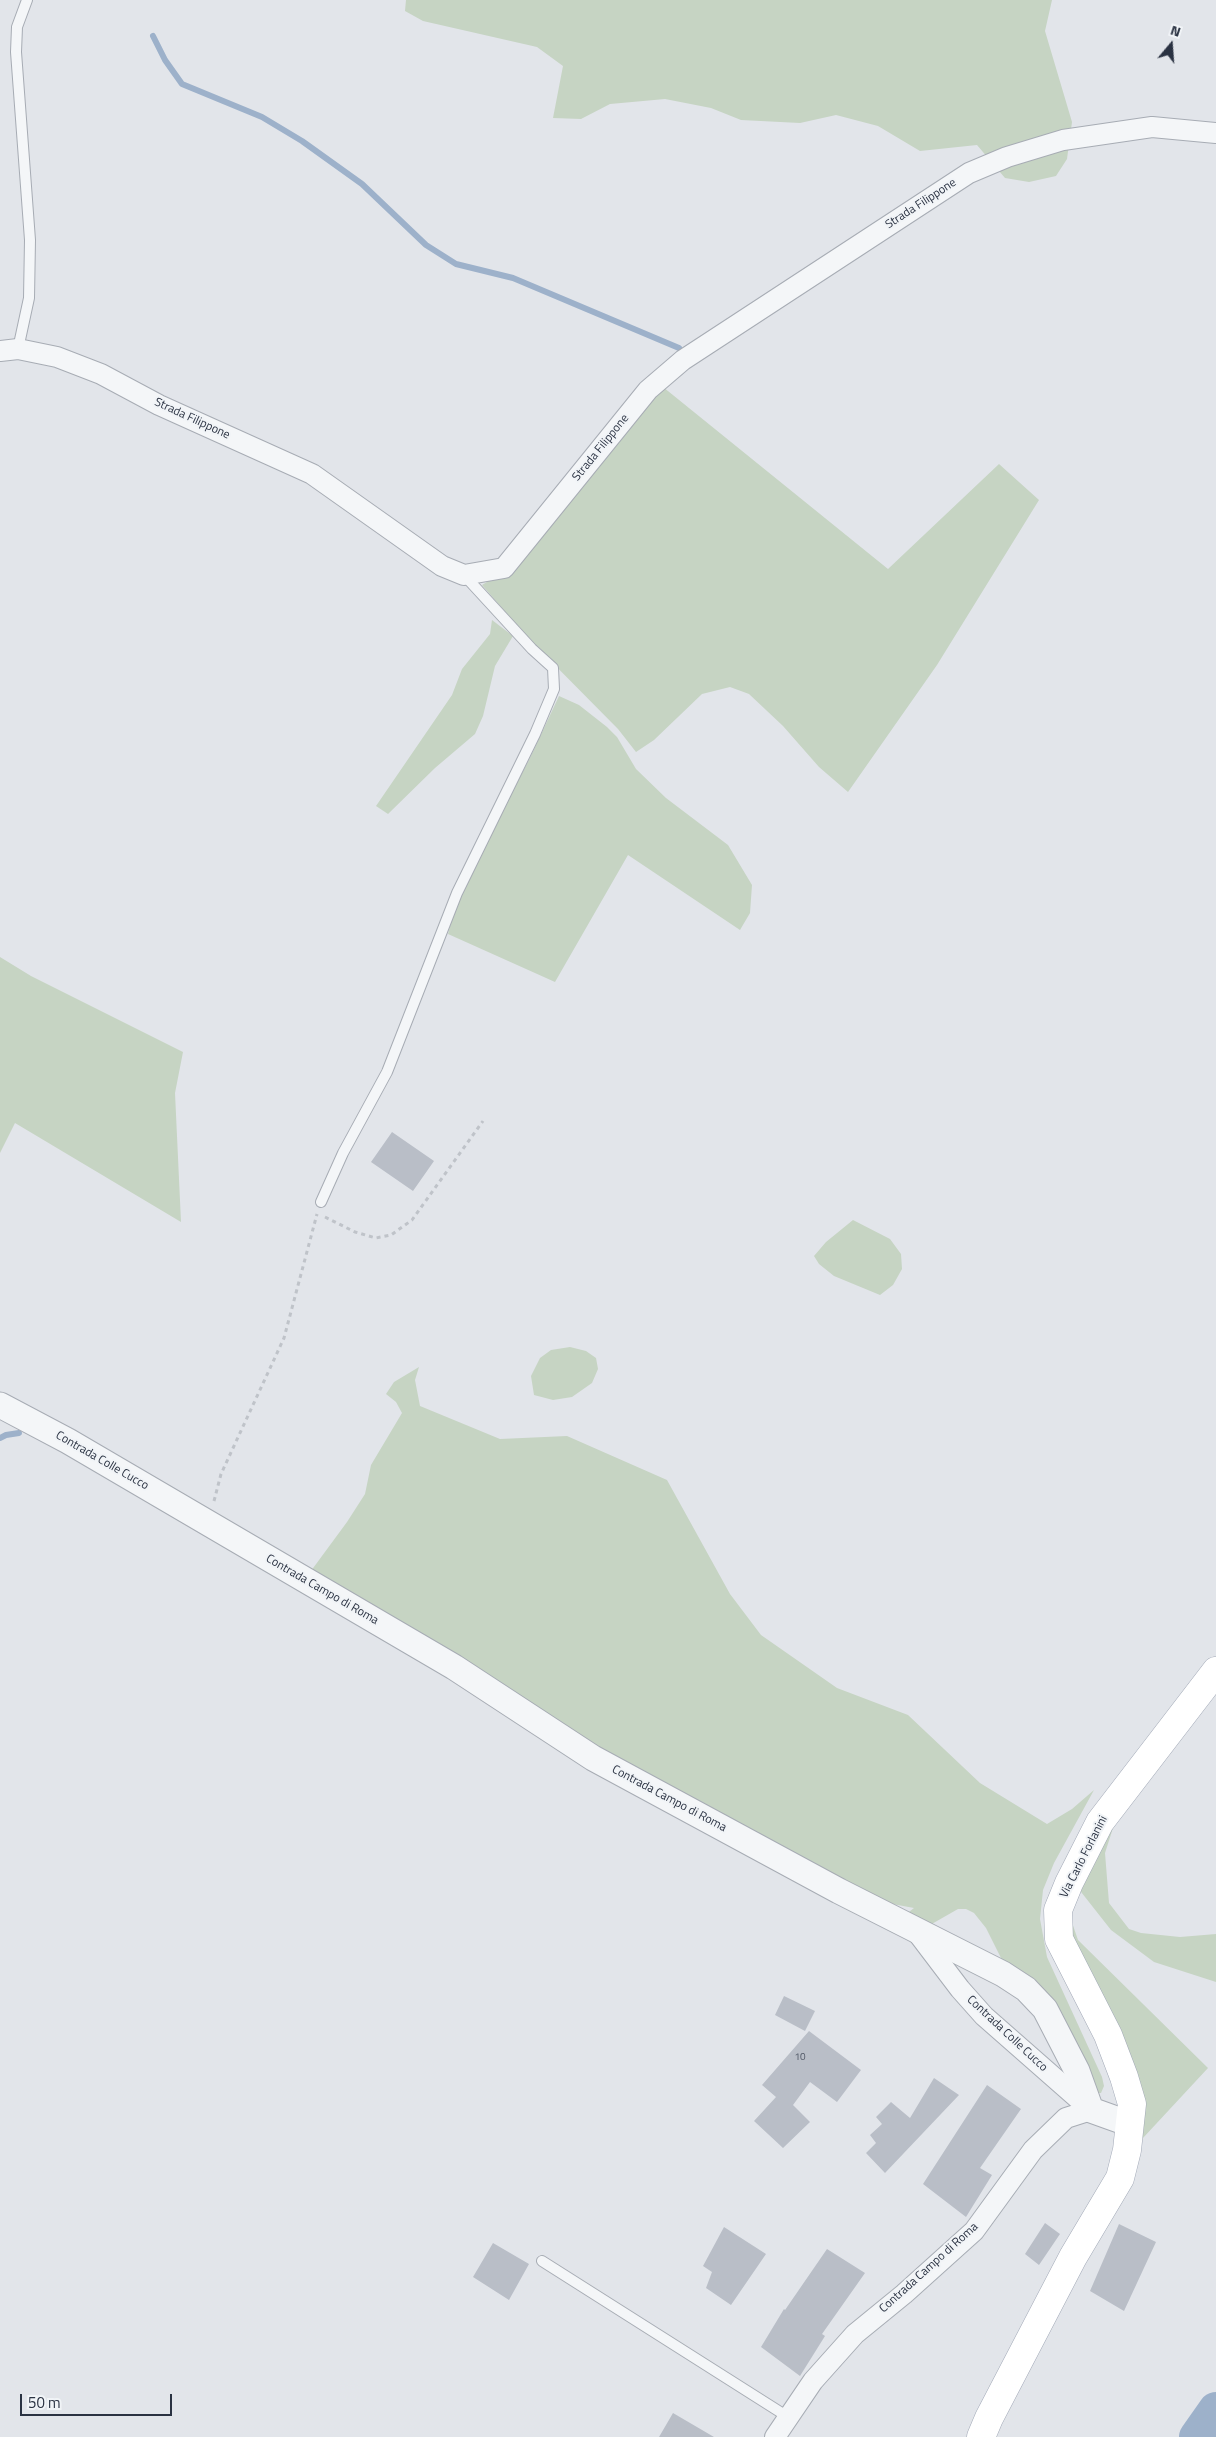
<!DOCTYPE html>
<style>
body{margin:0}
#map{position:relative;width:1216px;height:2437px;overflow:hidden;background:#e2e5ea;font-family:"Titillium Web",sans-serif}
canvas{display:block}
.north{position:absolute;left:1146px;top:20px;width:50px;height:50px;-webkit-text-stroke:4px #f1f4f7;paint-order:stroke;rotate:18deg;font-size:14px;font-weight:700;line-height:20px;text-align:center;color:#2a3242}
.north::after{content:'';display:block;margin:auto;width:18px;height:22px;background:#2a3242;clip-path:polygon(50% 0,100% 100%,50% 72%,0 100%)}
.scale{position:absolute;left:20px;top:2394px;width:152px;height:22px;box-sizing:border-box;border:2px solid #2a3242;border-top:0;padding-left:6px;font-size:15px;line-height:18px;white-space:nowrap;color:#2a3242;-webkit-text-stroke:4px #f1f4f7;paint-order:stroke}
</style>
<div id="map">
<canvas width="1216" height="2437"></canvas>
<div class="north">N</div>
<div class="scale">50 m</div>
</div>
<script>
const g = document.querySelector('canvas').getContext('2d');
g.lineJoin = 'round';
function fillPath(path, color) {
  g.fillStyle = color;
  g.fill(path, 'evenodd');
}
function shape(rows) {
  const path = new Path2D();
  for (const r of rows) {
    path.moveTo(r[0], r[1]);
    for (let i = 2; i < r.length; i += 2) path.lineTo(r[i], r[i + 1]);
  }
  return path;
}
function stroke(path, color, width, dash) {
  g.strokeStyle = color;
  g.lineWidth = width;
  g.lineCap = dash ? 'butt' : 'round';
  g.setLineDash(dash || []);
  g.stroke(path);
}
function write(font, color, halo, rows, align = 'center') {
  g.font = font + ' "Titillium Web",sans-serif';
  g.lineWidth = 4;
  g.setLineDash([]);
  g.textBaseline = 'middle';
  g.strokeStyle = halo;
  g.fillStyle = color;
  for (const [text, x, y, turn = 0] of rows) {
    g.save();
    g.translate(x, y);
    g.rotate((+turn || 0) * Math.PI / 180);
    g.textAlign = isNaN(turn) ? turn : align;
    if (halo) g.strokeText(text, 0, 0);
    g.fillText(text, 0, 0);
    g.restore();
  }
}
fillPath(shape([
 [406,0,1052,0,1045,31,1072,122,1067,159,1056,176,1029,182,1005,178,977,145,920,151,878,126,836,115,800,123,741,120,711,108,665,99,610,104,581,119,553,118,563,66,537,47,423,21,405,11],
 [663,387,888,569,999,464,1039,500,937,665,848,792,819,767,783,726,749,694,730,687,702,694,654,740,636,752,618,729,526,636,482,585,500,574,623,424],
 [492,620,513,636,495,666,483,716,475,734,435,768,388,814,376,806,452,695,462,669,490,634],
 [559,696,579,705,607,727,617,737,636,769,666,798,728,845,752,885,750,913,740,930,628,855,555,982,448,934,453,914,468,876,529,760],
 [0,957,31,976,183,1052,175,1093,181,1222,15,1123,0,1153],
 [853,1220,890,1239,901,1254,902,1269,893,1285,880,1295,834,1276,819,1264,814,1256,826,1242],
 [570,1347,586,1351,596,1358,598,1369,592,1383,572,1397,553,1400,534,1395,531,1376,540,1358,551,1350],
 [419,1367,415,1380,420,1406,500,1439,567,1436,667,1480,730,1594,761,1635,837,1688,908,1715,980,1783,1047,1824,1072,1809,1094,1790,1054,1863,1043,1890,1040,1919,1047,1957,1102,2077,1104,2086,1101,2093,1095,2093,1015,1974,1001,1958,986,1928,974,1913,966,1909,958,1909,930,1925,905,1915,914,1908,887,1903,608,1757,308,1575,347,1522,365,1494,371,1465,402,1413,396,1402,386,1394,394,1382],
 [1195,1718,1113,1828,1105,1853,1109,1903,1129,1929,1141,1933,1180,1937,1216,1934,1216,1982,1154,1962,1111,1930,1074,1883,1069,1914,1078,1940,1208,2068,1143,2138,1134,2132,1131,2084,1070,1948,1064,1928,1064,1907,1073,1883,1109,1822,1130,1793]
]), '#c6d4c3');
stroke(shape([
 [153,36,165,60,182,84,262,117,302,141,362,184,426,245,456,264,513,278,679,348],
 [0,1438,6,1435,19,1433]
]), '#9db1ca', 6);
stroke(shape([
 [1197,2437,1216,2410]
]), '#9db1ca', 36);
fillPath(shape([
 [392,1132,434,1161,413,1191,371,1162],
 [784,1996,815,2011,805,2031,775,2015],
 [809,2031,861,2070,837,2102,810,2082,793,2105,810,2122,783,2148,754,2121,776,2097,762,2085],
 [934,2078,959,2095,885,2173,866,2153,876,2143,870,2135,882,2124,876,2117,891,2102,910,2118],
 [987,2085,1021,2109,980,2168,992,2175,966,2217,923,2184],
 [1045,2223,1060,2234,1039,2265,1025,2254],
 [1119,2224,1156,2242,1124,2311,1090,2291],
 [724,2227,766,2254,731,2305,706,2288,712,2272,703,2266],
 [493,2243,529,2264,509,2300,473,2277],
 [827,2249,865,2273,822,2334,825,2336,800,2376,761,2347,784,2309,785,2310],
 [673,2413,714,2437,659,2437]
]), '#b9bec7');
const service = shape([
 [18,349,29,298,30,240,16,52,17,27,27,0],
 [321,1202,343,1153,387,1072,457,893,535,734,554,689,553,668,532,649,464,575],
 [542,2261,788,2417]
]);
const minor = shape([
 [0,351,18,349,57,357,101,374,159,405,312,474,442,566,464,575,504,568,648,390,683,360,969,173,1007,157,1063,140,1152,127,1216,133],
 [916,1931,960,1989,984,2016,1091,2110],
 [775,2437,813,2381,855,2334,904,2294,974,2231,1033,2150,1066,2118,1091,2110]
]);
const tertiary = shape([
 [0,1405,68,1441,454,1667,593,1758,839,1891,1003,1974,1026,1989,1045,2009,1077,2071,1091,2110,1130,2124]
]);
const primary = shape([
 [981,2437,989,2418,1073,2257,1120,2178,1127,2150,1132,2104,1124,2077,1108,2035,1059,1939,1058,1910,1069,1883,1100,1822,1216,1671]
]);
stroke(service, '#a7acb4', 12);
stroke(minor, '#a7acb4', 22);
stroke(tertiary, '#a7acb4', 27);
stroke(primary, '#a1a8b6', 29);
stroke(shape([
 [325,1217,355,1232,376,1238,391,1235,412,1220,483,1121],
 [214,1501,221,1474,284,1338,317,1214]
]), '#bfc3c9', 3, [4, 4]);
stroke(service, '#f4f6f8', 10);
stroke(minor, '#f4f6f8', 20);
stroke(tertiary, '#f4f6f8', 25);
stroke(primary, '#fff', 28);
write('10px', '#4e5563', null, [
 ["10",800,2058]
]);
write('12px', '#2a3242', '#f1f4f7', [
 ["Strada Filippone",921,204,-33],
 ["Strada Filippone",192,419,25],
 ["Strada Filippone",601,448,-51],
 ["Contrada Colle Cucco",102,1461,30],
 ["Contrada Campo di Roma",322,1590,30],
 ["Contrada Campo di Roma",669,1799,28],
 ["Via Carlo Forlanini",1084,1857,-63],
 ["Contrada Colle Cucco",1007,2034,43],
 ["Contrada Campo di Roma",929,2268,-42]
]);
</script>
